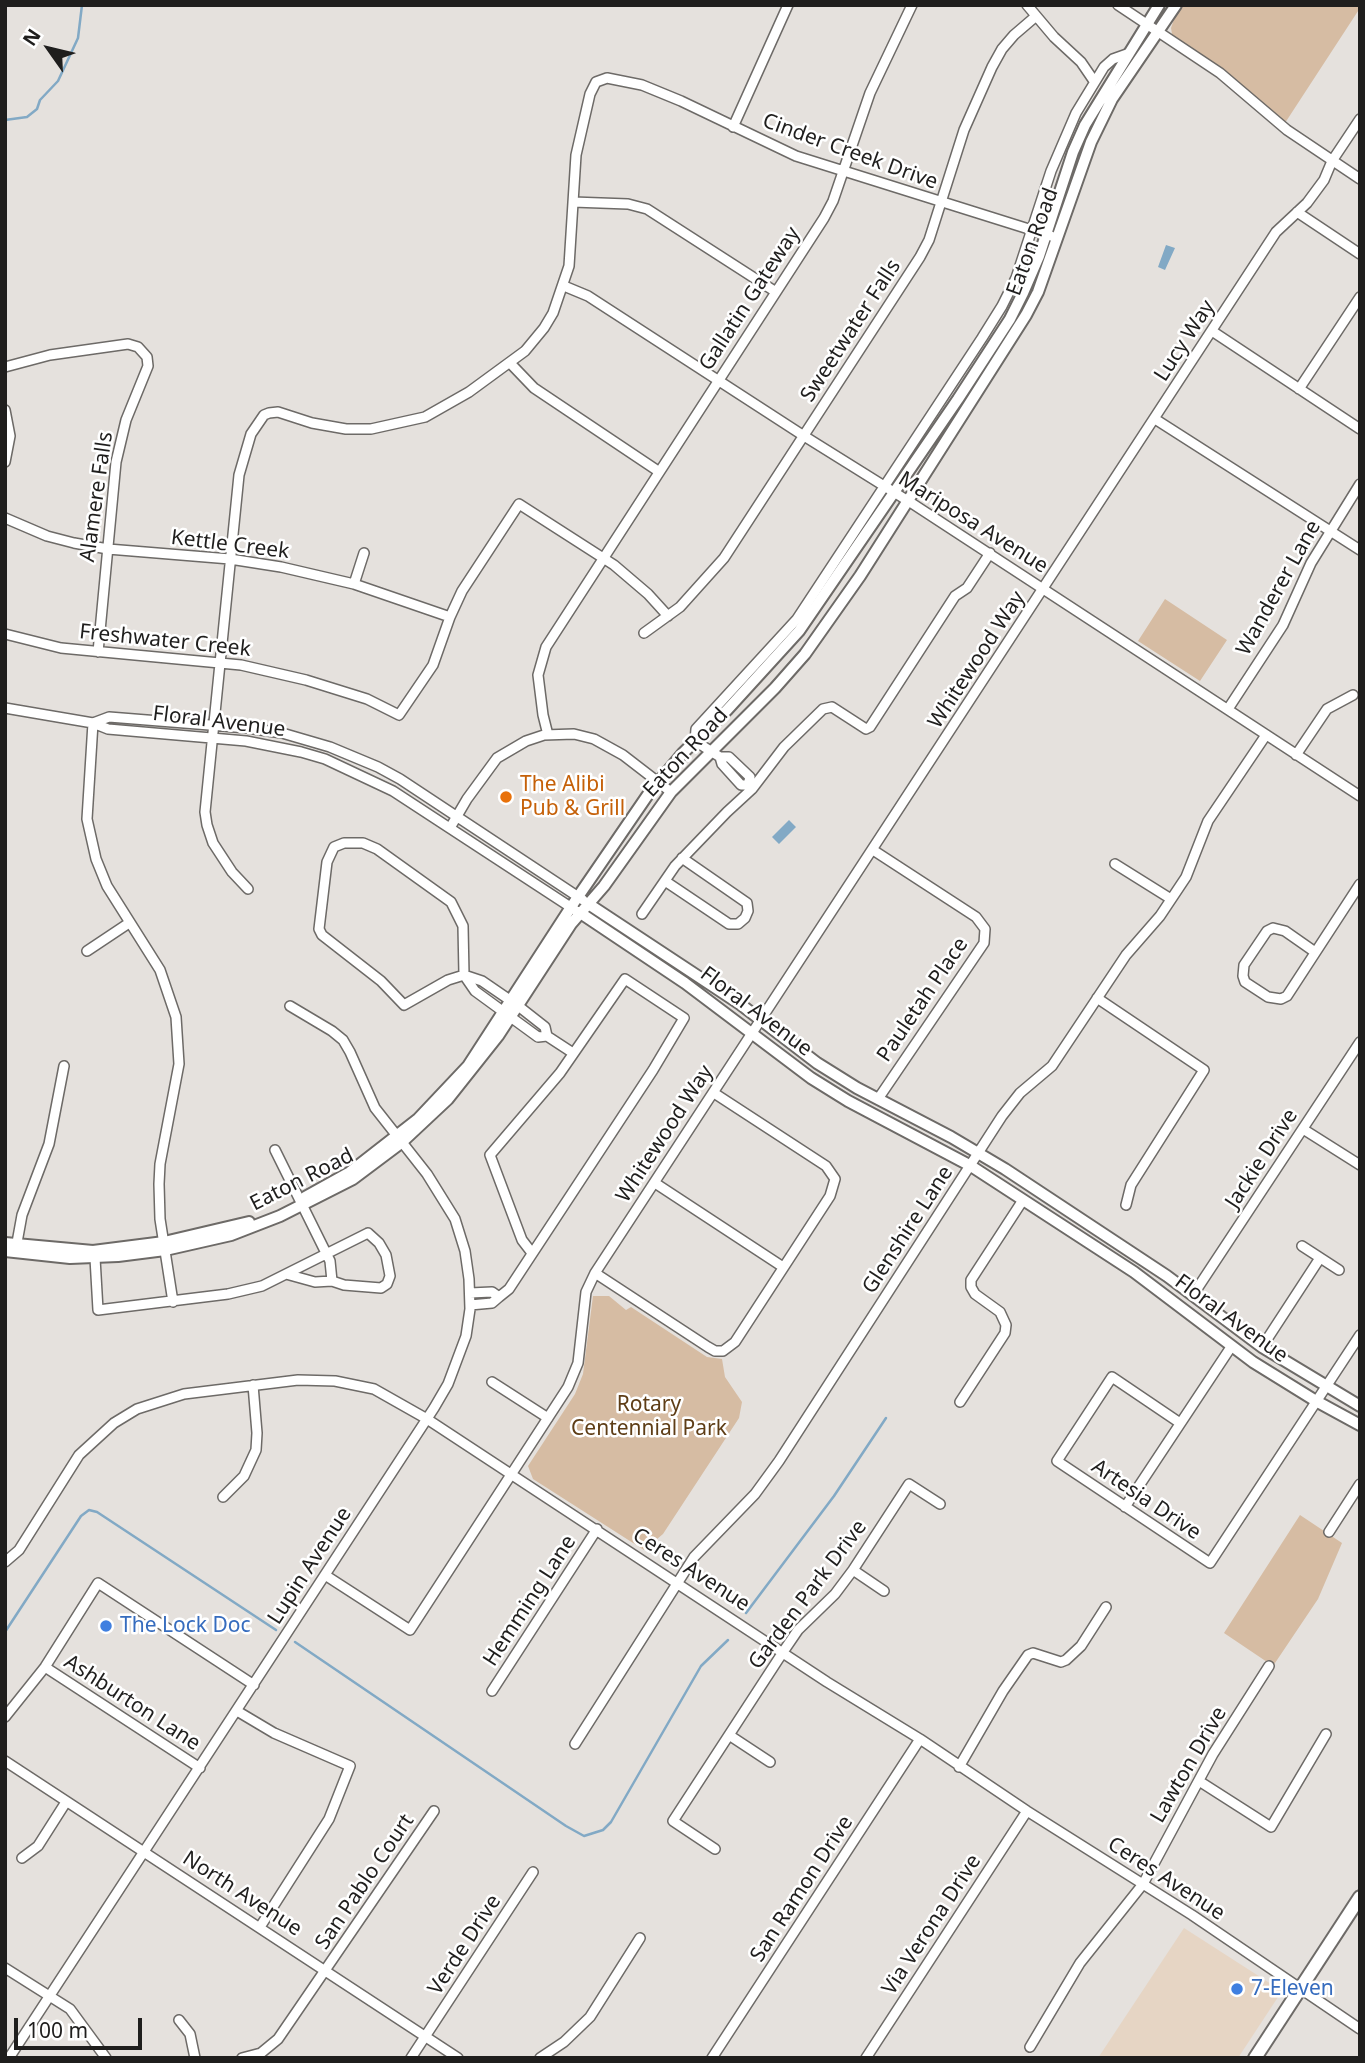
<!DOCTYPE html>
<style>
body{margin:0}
#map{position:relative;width:1365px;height:2063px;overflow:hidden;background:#e5e1dd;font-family:"Noto Sans",sans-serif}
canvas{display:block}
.frame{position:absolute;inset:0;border:7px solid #1f1e1d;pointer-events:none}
.north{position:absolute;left:14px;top:14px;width:70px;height:70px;-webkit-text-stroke:5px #fff;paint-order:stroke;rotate:304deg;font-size:19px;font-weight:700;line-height:28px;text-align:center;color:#1f1e1d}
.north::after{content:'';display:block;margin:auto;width:24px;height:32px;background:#1f1e1d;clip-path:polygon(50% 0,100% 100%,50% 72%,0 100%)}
.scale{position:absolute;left:14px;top:2018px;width:128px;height:32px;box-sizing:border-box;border:4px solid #1f1e1d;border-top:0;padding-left:9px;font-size:21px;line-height:24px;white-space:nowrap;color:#1f1e1d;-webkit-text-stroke:5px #fff;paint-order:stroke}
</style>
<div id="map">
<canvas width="1365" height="2063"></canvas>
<div class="frame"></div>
<div class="north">N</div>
<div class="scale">100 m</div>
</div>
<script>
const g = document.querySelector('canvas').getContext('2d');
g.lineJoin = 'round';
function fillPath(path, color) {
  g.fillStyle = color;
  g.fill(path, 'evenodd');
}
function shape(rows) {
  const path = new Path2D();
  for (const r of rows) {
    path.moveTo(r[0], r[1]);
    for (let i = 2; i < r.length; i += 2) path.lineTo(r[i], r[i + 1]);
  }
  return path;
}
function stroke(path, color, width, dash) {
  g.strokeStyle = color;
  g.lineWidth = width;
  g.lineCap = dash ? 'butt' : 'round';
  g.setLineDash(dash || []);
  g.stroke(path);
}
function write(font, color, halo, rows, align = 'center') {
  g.font = font + ' "Noto Sans",sans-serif';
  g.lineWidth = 5;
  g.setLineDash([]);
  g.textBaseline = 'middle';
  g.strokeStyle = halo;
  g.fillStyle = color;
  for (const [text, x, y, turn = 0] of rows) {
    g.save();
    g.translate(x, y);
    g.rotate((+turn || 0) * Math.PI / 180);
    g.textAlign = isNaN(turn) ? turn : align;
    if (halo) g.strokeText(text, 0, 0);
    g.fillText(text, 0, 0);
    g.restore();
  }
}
fillPath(shape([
 [1184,1928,1282,1991,1238,2058,1098,2058]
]), '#e6d5c4');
fillPath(shape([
 [1179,5,1360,5,1360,8,1285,123,1238,82,1176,40,1172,34,1171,28],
 [1165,599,1227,640,1200,681,1138,641],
 [593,1296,609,1296,626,1310,631,1307,707,1357,722,1359,725,1377,742,1402,739,1418,663,1534,644,1550,533,1479,528,1466,575,1394,583,1374],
 [1300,1515,1342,1543,1318,1599,1273,1666,1224,1633]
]), '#d6bca3');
fillPath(shape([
 [1166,245,1175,248,1165,270,1158,267],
 [789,820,796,827,779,844,772,837]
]), '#82a9c5');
stroke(shape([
 [5,120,27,117,37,109,40,100,58,81,78,38,82,5],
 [746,1613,834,1496,886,1418],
 [5,1632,81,1516,89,1510,97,1512,276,1630],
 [295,1642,566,1826,584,1836,603,1830,611,1822,701,1666,728,1640]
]), '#82a9c5', 2.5);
const minor = shape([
 [1027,5,1054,37,1081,62,1094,81],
 [1118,5,1220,73,1287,130,1360,179],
 [733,127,788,5],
 [573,202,628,204,647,209,776,292],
 [1297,212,1360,254],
 [564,286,588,296,804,436,913,504,1360,796],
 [1212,331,1360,429],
 [510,363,534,388,658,471],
 [5,367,50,355,128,344,138,347,147,357,148,366,126,420,116,462,98,652],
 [1299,389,1360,297],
 [5,410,10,436,5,462],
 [1155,419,1360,550],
 [5,518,47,536,74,543,108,549,230,559,281,567,354,584,450,617],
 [354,584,364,553],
 [644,633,680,607,724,558,920,257,929,240,964,130,992,67,1002,49,1014,35,1035,17],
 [5,634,61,648,241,665,306,680,367,699,399,715,433,665,450,617,462,591,519,504,614,565,648,594,668,616],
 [5,708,93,723,108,729,246,741,301,752,325,759,393,791,575,910],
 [1228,709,1283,625,1311,563,1360,484],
 [93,723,87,819,96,859,107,886,160,970,176,1017,179,1064,160,1164,159,1184,160,1219,173,1302],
 [93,723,109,717,247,728,282,733,330,747,378,767,400,779,583,900],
 [548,735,543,715,538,675,546,647,824,218,833,201,870,93,912,5],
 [1296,755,1327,709,1353,695],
 [720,757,722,764,741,785,748,785,752,789,784,747,823,709,832,707,866,729,870,727,955,596,967,588,990,553],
 [748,785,750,777,729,757,720,757,695,741,696,729,797,619,982,338,1002,306,1016,278,1051,171,1076,113,1104,67,1113,59,1127,54],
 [450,828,467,799,497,758,526,741,544,735,574,734,594,739,623,755,671,792],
 [344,843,363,843,377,849,451,902,463,926,464,975,448,980,404,1005,381,981,322,935,319,929,327,862,334,847,344,843],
 [873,850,976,917,985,929,984,943,878,1099],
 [1115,864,1171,899],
 [665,881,729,924,738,924,745,918,748,911,747,903,682,858],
 [248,889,232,872,213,843,207,825,205,812,239,475,251,434,264,415,269,413,278,412,312,423,346,429,371,429,425,417,469,392,525,351,544,328,553,313,569,266,576,155,590,94,596,82,607,78,642,85,681,101,796,156,1051,236],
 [642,914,675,866,727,812,752,789],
 [87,951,129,923],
 [1315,952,1285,931,1273,928,1267,931,1244,965,1243,976,1245,982,1268,997,1281,999,1287,996,1360,884],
 [464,975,482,981,517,1005,545,1027,547,1036,538,1037,475,991,464,975],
 [1097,998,1204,1070,1131,1185,1126,1205],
 [547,1036,573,1053],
 [1303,1129,1360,1165],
 [275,1150,330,1261,332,1281],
 [655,1183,783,1267],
 [368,1233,379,1243,386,1255,390,1276,387,1284,381,1288,344,1285,332,1281,315,1282,286,1274,368,1233],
 [1302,1246,1339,1270],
 [16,1248,22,1215,49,1144,64,1066],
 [95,1258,98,1310,228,1294,262,1286,286,1274],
 [595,1273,708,1347,715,1351,723,1351,735,1342,830,1196,835,1179,826,1166,714,1093],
 [470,1293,492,1292,499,1297,492,1303,470,1305],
 [1193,1295,1360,1042],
 [499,1297,509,1289,653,1070,684,1018,625,979,560,1073,490,1155,522,1240,532,1253],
 [1262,1347,1320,1258],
 [492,1382,548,1418],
 [960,1402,1005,1333,1006,1325,1000,1312,975,1294,971,1287,971,1280,1023,1200],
 [1180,1423,1112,1377,1057,1461,1210,1563,1360,1335],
 [223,1497,244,1476,256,1450,257,1433,253,1385],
 [1125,1507,1231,1347],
 [1329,1532,1360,1484],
 [5,1562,19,1550,79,1455,114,1423,137,1409,184,1394,298,1380,335,1381,374,1389,427,1419,827,1682,920,1739,1027,1811,1192,1915,1360,2029],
 [853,1570,884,1591],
 [325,1575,410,1630,568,1387,578,1363,586,1292,595,1273,1276,232,1307,203,1324,180,1332,161,1360,119],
 [45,1667,200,1768],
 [492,1691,597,1529],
 [237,1711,274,1733,350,1766,329,1819,260,1927],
 [5,1717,45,1667,98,1583,254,1685],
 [729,1735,770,1762],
 [575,1744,694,1557,755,1494,779,1461,1002,1116,1020,1093,1052,1066,1126,955,1160,916,1186,877,1208,821,1266,735],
 [5,1761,458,2058],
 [959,1767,1003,1691,1028,1655,1033,1653,1061,1662,1066,1660,1081,1646,1106,1607],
 [1199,1781,1271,1827,1326,1734],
 [715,1849,673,1821,783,1652,798,1630,835,1594,853,1570,909,1484,940,1504],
 [22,1858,38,1846,66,1802],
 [5,1968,70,2009,106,2058],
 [179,2020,190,2034,195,2058],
 [1030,2047,1080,1963,1143,1884,1213,1754,1269,1666],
 [9,2058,434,1408,448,1384,466,1336,470,1309,469,1279,465,1251,455,1219,427,1174,375,1108,350,1052,343,1040,332,1031,290,1006],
 [242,2058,261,2053,278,2039,434,1811],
 [411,2058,533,1872],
 [540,2058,564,2042,590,2017,640,1938],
 [712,2058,920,1739],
 [866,2058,1027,1811]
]);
const tertiary = shape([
 [587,903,740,1004,817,1063,857,1088,951,1137,1005,1169,1167,1276,1262,1347,1360,1406],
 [579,912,685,983,811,1078,848,1101,971,1166,1134,1272,1253,1362,1316,1401,1360,1425],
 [305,1197,350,1172,418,1119,468,1066,571,907,647,796,683,753,727,710,799,631,958,399,1010,319,1023,293,1039,256,1073,152,1085,125,1159,5],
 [5,1243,93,1251,164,1242,249,1222],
 [5,1251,70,1258,118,1256,165,1250,231,1235,280,1216,353,1179,401,1143,448,1099,498,1036,571,924,604,886,671,792,775,688,805,654,860,576,1026,315,1038,292,1091,142,1112,99,1176,5]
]);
const secondary = shape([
 [1255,2058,1360,1897]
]);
stroke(minor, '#6d6a67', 12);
stroke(tertiary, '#6d6a67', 14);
stroke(secondary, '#6d6a67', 16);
stroke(minor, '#fff', 9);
stroke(tertiary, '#fff', 10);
stroke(secondary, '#fff', 12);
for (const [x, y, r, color] of [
 [506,797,7,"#e8710a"],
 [106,1626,7,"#3f7fe0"],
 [1237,1989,7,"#3f7fe0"]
]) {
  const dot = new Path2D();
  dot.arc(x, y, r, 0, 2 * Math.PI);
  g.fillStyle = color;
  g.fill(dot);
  stroke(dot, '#fff', 2.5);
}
write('21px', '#1f1e1d', '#fff', [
 ["Cinder Creek Drive",850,152,20],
 ["Eaton Road",1033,242,-70],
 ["Gallatin Gateway",750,299,-57],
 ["Sweetwater Falls",851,331,-57],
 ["Lucy Way",1185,341,-57],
 ["Alamere Falls",97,497,-82],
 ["Mariposa Avenue",973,523,32],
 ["Kettle Creek",230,545,7],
 ["Wanderer Lane",1279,588,-61],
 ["Freshwater Creek",165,641,6],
 ["Whitewood Way",977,660,-57],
 ["Floral Avenue",219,722,7],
 ["Eaton Road",686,753,-47],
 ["Pauletah Place",923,1000,-56],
 ["Floral Avenue",756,1012,37],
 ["Whitewood Way",665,1134,-57],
 ["Jackie Drive",1262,1159,-57],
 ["Eaton Road",302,1180,-27],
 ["Glenshire Lane",908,1230,-57],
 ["Floral Avenue",1231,1319,36],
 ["Artesia Drive",1146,1500,34],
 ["Lupin Avenue",310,1566,-57],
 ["Ceres Avenue",691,1570,33],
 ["Garden Park Drive",808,1595,-53],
 ["Hemming Lane",530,1601,-57],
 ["Ashburton Lane",132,1703,33],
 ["Lawton Drive",1189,1765,-60],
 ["Ceres Avenue",1166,1879,33],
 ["San Pablo Court",365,1882,-56],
 ["San Ramon Drive",802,1889,-57],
 ["North Avenue",242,1894,33],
 ["Via Verona Drive",932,1925,-57],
 ["Verde Drive",465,1945,-57]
]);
write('21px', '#c56008', '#fff', [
 ["The Alibi",520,785],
 ["Pub & Grill",520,809]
], 'left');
write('21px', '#5e3d16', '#fff', [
 ["Rotary",649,1405],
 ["Centennial Park",649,1429]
]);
write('21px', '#366cbe', '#fff', [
 ["The Lock Doc",120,1626],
 ["7-Eleven",1251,1989]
], 'left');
</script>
